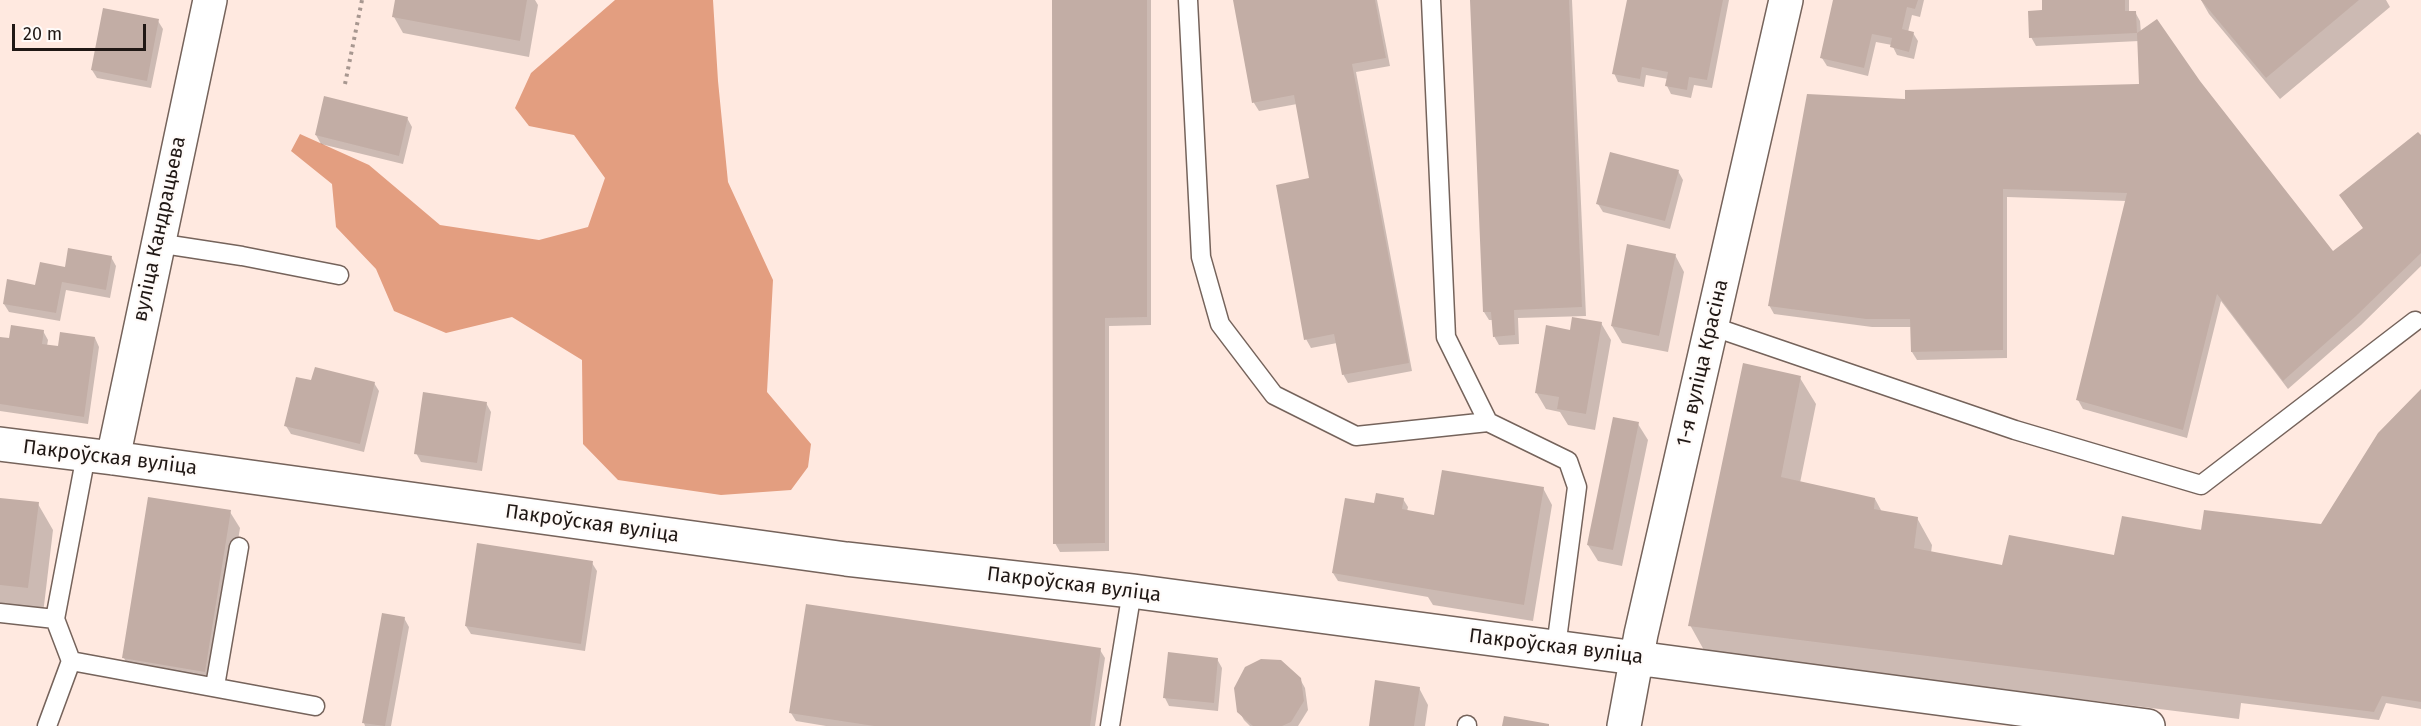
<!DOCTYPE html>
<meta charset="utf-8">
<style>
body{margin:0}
#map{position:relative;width:2421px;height:726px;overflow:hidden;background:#ffe9e0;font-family:"Fira Sans",sans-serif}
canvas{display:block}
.scale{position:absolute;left:12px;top:24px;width:134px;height:27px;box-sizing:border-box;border:3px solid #201815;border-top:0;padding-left:8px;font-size:18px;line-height:21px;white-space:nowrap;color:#201815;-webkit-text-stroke:4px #fffbf9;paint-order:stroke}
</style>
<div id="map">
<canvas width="2421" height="726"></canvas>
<div class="scale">20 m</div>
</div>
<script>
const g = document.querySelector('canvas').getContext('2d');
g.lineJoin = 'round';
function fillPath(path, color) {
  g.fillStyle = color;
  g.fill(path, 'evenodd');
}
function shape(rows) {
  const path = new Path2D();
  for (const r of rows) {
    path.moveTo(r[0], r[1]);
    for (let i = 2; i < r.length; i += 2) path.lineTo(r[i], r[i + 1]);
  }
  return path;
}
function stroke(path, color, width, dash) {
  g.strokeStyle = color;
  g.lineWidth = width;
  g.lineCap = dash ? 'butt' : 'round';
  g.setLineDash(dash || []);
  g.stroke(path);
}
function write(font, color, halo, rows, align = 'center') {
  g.font = font + ' "Fira Sans",sans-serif';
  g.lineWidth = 4.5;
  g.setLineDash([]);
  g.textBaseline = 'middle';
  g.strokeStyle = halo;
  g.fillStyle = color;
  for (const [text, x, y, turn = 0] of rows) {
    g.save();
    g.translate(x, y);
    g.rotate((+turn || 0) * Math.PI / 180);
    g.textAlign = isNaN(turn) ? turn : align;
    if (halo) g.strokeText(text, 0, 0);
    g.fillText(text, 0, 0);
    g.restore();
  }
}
fillPath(shape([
 [615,0,713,0,718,81,728,182,773,280,767,392,811,444,808,467,791,490,721,495,618,480,583,444,582,360,512,317,446,333,394,311,376,269,336,227,332,184,291,151,300,134,369,165,440,225,539,240,588,227,605,178,574,135,529,126,515,108,531,73]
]), '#e39e80');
fillPath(shape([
 [397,0,535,0,538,5,529,57,403,33,394,17],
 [1054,0,1151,0,1151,325,1109,326,1109,551,1060,552,1055,543],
 [1235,0,1377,0,1390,66,1356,72,1412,371,1348,383,1343,374,1337,343,1311,348,1306,339,1311,180,1297,104,1259,111,1254,103],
 [1471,0,1572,0,1586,316,1518,318,1519,344,1499,345,1494,336,1493,320,1489,320,1484,312],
 [1628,0,1729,0,1712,88,1694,85,1691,98,1671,94,1667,86,1668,79,1646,75,1644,87,1618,82,1614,73],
 [1835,0,1924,0,1920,17,1912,15,1908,32,1913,33,1918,41,1914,59,1897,55,1892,45,1876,42,1868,76,1827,66,1822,58],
 [2044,0,2129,0,2129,13,2135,12,2140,21,2141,33,2199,81,2333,253,2364,229,2341,196,2421,138,2421,266,2361,325,2288,389,2221,301,2187,438,2083,409,2078,400,2126,201,2007,197,2007,358,1917,360,1912,352,1912,327,1872,327,1774,314,1769,305,1907,100,2141,86,2139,41,2036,46,2031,37,2044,11],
 [2201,0,2386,0,2390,7,2280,99,2209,14],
 [158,21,163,29,151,88,97,78,92,70],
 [407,118,412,127,403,164,321,144,316,135],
 [1678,171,1683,180,1670,229,1603,212,1598,204],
 [1675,255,1684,272,1668,352,1622,343,1612,326],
 [111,257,116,266,110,298,66,290,60,321,9,312,4,304,66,269],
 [1601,323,1611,340,1595,430,1568,425,1560,412,1546,409,1536,392,1571,331],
 [43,331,48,340,47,346,60,348,95,338,99,347,88,424,0,411,0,338,10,340],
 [1800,378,1816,404,1800,483,1875,499,1882,512,1917,518,1932,545,1931,553,2003,567,2116,557,2191,530,2321,526,2421,391,2421,709,2386,703,2379,720,2241,703,2239,719,1705,652,1690,625],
 [313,382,374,383,379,391,364,452,291,434,286,426],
 [486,403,491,412,482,471,421,462,416,453],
 [1638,424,1648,440,1622,566,1598,561,1588,545],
 [1543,488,1552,505,1533,621,1433,605,1428,597,1338,581,1333,573,1375,505,1403,499,1408,507,1407,512,1436,517],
 [0,499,38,504,53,530,43,614,0,609],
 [230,512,240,528,214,688,133,675,124,658],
 [592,563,597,571,585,651,471,634,466,626],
 [404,618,409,627,391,726,365,726,364,723],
 [1100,650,1105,658,1095,726,826,726,796,721,791,713],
 [1217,659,1222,668,1218,711,1169,706,1165,698],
 [1300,679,1305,688,1308,710,1298,726,1250,726,1244,720,1239,711],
 [1419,688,1428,705,1425,726,1370,726]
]), '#0003');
fillPath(shape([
 [395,0,527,0,520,41,392,17],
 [1052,0,1147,0,1147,317,1105,318,1105,543,1053,544],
 [1233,0,1375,0,1386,58,1352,64,1409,363,1342,375,1334,334,1304,340,1276,185,1309,178,1294,95,1252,103],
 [1470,0,1569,0,1582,307,1514,310,1515,335,1493,337,1491,312,1483,312],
 [1627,0,1723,0,1707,80,1689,77,1687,90,1665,86,1668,72,1642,67,1640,79,1612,74],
 [1833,0,1918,0,1915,9,1907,7,1902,29,1914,32,1909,52,1890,47,1892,38,1872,34,1864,68,1820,58],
 [2042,0,2125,0,2125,11,2136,11,2137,33,2029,38,2028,11,2042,10],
 [2201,0,2359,0,2266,78],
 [103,8,159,19,147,81,91,70],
 [2157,19,2200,81,2333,251,2363,228,2339,195,2418,132,2421,135,2421,253,2356,316,2283,381,2217,294,2183,430,2076,400,2127,193,2003,189,2003,350,1911,352,1910,319,1866,319,1768,306,1807,94,1905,99,1905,90,2139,84,2137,33],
 [324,96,408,117,399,156,315,135],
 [1610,152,1679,170,1665,221,1596,204],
 [1627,244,1676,254,1659,336,1611,326],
 [68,248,112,256,106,290,62,282,56,313,3,304,7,279,35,285,40,262,65,267],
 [1572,317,1602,322,1586,414,1557,409,1559,397,1535,393,1546,325,1570,330],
 [11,325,44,330,42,344,58,346,60,332,95,337,84,417,0,404,0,337,9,338],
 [1743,363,1801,376,1781,477,1875,498,1874,509,1918,517,1914,548,2002,565,2009,535,2114,555,2122,516,2201,530,2204,510,2321,524,2378,433,2421,389,2421,702,2382,696,2374,712,1688,626],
 [315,367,375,382,360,444,284,426,296,377,311,380],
 [423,392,487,402,477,463,414,454],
 [1613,417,1639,422,1613,550,1587,545],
 [1442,470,1544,487,1524,605,1332,573,1345,498,1374,503,1376,493,1404,498,1402,509,1434,515],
 [148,497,231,510,205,672,122,658],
 [0,498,39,502,28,588,0,585],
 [477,543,593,561,581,644,465,626],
 [806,604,1101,648,1090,726,874,726,789,713],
 [382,613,405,617,385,726,362,723],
 [1168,652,1218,658,1214,703,1163,698],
 [1261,659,1281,660,1301,678,1304,701,1291,722,1282,726,1253,726,1237,712,1234,688,1245,667],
 [1375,680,1420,687,1414,726,1369,726],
 [1504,716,1549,724,1549,726,1502,726]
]), '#c2ada5');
const service = shape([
 [1188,0,1201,257,1220,324,1274,395,1356,436,1488,422],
 [1431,0,1446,337,1488,422,1568,461,1577,487,1556,647],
 [157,243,242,256,339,275],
 [1711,326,2015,430,2201,485,2415,321],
 [86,455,55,619,71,661,315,706],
 [0,613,55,619],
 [215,686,239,547],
 [47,726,71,661],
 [1110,726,1132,591],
 [1467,726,1467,725]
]);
const minor = shape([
 [0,444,113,458,846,559,1132,591,2148,726],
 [113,458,210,0],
 [1624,726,1641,634,1786,0]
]);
stroke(service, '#75635b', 21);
stroke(minor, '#75635b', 36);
stroke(shape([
 [345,84,362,0]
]), '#a79790', 4, [3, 4.5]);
stroke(service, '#fff', 18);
stroke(minor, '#fff', 33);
write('20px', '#201815', '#fffbf9', [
 ["вуліца Кандрацьева",160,229,-78],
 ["1-я вуліца Красіна",1703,363,-77],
 ["Пакроўская вуліца",110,458,7],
 ["Пакроўская вуліца",592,524,8],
 ["Пакроўская вуліца",1074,585,7],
 ["Пакроўская вуліца",1556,647,7]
]);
</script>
